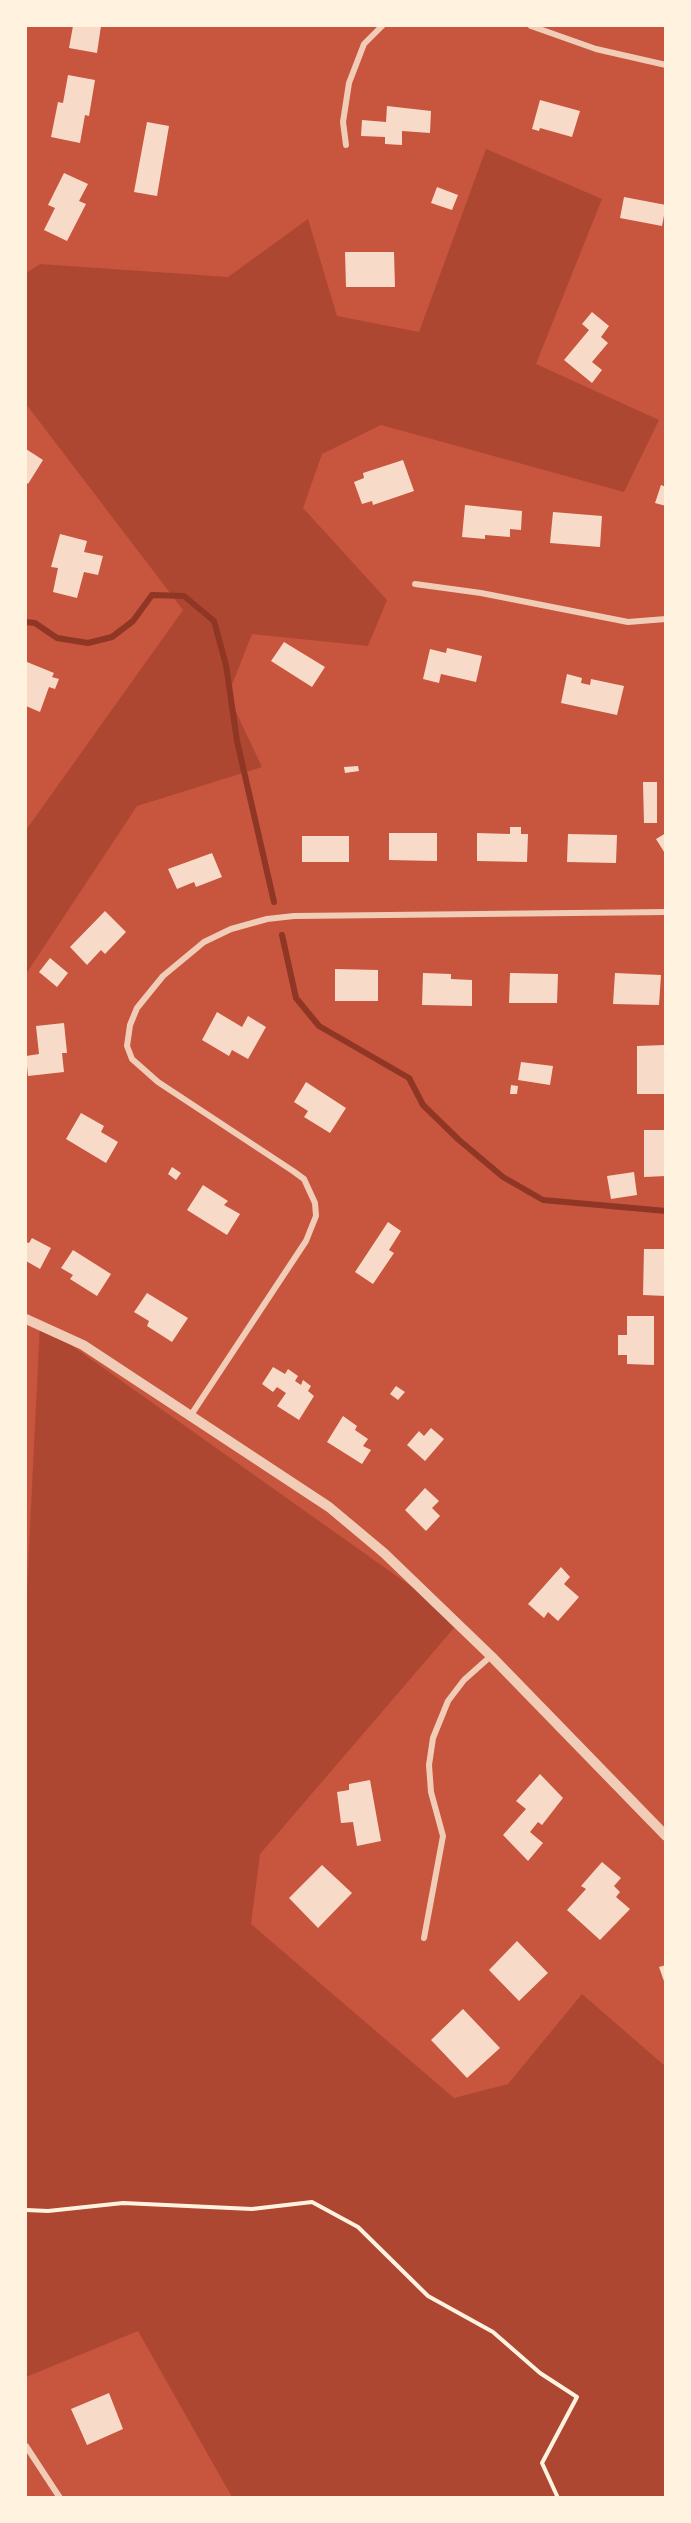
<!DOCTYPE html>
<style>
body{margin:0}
#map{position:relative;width:691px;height:2523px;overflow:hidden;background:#c8553d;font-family:Arial,sans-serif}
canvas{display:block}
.frame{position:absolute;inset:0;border:27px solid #fff3e0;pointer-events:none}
</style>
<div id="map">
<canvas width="691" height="2523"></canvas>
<div class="frame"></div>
</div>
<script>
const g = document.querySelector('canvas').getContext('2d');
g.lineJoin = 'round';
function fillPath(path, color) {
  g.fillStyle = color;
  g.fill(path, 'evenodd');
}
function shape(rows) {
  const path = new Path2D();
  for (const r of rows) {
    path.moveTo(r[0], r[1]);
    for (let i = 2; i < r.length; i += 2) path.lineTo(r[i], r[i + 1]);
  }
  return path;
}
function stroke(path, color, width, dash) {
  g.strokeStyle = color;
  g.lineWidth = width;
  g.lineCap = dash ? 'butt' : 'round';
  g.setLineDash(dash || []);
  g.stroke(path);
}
fillPath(shape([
 [486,149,602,199,536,364,659,420,624,492,381,425,322,454,303,508,387,600,368,646,252,634,228,695,262,767,137,806,26,974,26,830,183,610,26,404,26,273,40,264,228,277,308,219,337,316,419,332],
 [40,1323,460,1621,260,1854,251,1924,454,2098,508,2084,582,1994,665,2066,665,2497,232,2497,138,2331,26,2377,26,1610]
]), '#ae4732');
stroke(shape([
 [26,622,35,623,57,638,88,643,112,637,133,621,152,595,184,596,214,621,226,665,237,741,274,902],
 [282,935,296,998,319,1026,409,1078,423,1105,459,1140,503,1177,543,1200,666,1211]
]), '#8f3625', 6);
fillPath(shape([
 [73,26,101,26,97,53,69,48],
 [68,75,95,80,89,116,85,115,80,143,51,137,58,102,63,103],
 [540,100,580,111,572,137,540,128,539,131,532,129],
 [387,106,431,111,430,133,402,131,402,145,385,144,385,137,361,136,362,120,386,122],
 [147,122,169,126,157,196,134,192],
 [64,173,88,184,79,201,86,204,67,241,44,230,55,208,48,205],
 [437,187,458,195,452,210,431,203],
 [624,197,666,205,662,226,620,218],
 [345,252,394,252,395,287,346,287],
 [592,312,609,326,601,337,608,343,592,362,602,370,592,383,564,360,589,330,582,324],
 [26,449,43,460,28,484,26,482],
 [403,460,414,491,373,505,372,501,362,504,354,482,364,478,363,473],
 [661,485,666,487,666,506,655,503],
 [465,505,522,511,521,530,510,529,510,537,485,535,485,539,462,537],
 [553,512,602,516,600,547,550,543],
 [60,534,87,541,84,552,103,556,98,575,84,572,77,598,53,592,58,568,51,567],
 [284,642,325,667,312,687,271,661],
 [447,648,482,656,476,682,441,674,439,683,423,679,430,649,446,653],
 [27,662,54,673,52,677,59,679,55,689,49,687,40,712,26,706],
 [567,674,582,678,581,683,590,685,591,679,624,686,617,715,561,703],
 [358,766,359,771,345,773,344,767],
 [643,782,657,782,657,823,644,823],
 [510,827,521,827,521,834,528,834,527,862,477,861,477,833,510,834],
 [389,833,437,833,437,861,389,860],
 [666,833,666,855,656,839],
 [568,834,617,835,616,863,567,862],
 [302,836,349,836,349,862,302,862],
 [212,853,222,877,196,887,194,882,177,889,168,869],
 [105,911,126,932,105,954,101,950,87,965,70,947],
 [50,958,68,973,57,987,39,972],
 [335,969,378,970,378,1001,335,1001],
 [423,973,451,974,451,979,472,980,472,1006,422,1005],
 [510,973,558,974,557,1003,509,1003],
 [615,973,661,975,659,1005,613,1004],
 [217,1012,242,1027,248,1016,266,1027,248,1059,232,1050,229,1056,202,1040],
 [64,1023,67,1053,62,1053,64,1072,28,1076,26,1056,39,1054,36,1026],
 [665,1045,665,1094,637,1094,637,1046],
 [521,1062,553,1066,550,1085,518,1080],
 [306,1082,346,1108,330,1133,304,1117,308,1111,294,1102],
 [511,1085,518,1086,517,1094,510,1094],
 [81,1113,104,1126,101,1132,118,1142,106,1163,66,1139],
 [644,1130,666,1130,666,1176,644,1177],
 [172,1167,181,1173,176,1180,168,1174],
 [634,1172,637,1195,611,1199,607,1176],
 [203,1185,228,1201,224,1205,240,1214,227,1235,187,1210],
 [388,1222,401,1231,389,1250,394,1253,373,1284,355,1272],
 [32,1238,51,1248,40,1269,26,1261,26,1242,29,1243],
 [644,1249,666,1249,666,1296,643,1295],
 [73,1250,111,1274,97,1296,70,1279,73,1275,61,1268],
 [147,1293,188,1318,172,1342,147,1326,149,1321,134,1312],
 [627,1316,654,1316,654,1365,627,1364,627,1355,618,1355,618,1335,627,1335],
 [273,1367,285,1374,288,1369,298,1376,295,1381,301,1385,303,1380,311,1386,308,1391,314,1396,299,1420,277,1406,286,1393,277,1387,273,1392,262,1384],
 [396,1386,405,1392,398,1400,390,1394],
 [343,1416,357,1426,355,1430,368,1439,363,1446,371,1450,362,1464,327,1442],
 [431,1428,444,1439,425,1461,407,1445,419,1431,424,1436],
 [425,1488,439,1501,432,1508,440,1516,426,1531,405,1510],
 [561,1567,570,1577,564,1584,579,1597,558,1621,548,1612,544,1618,528,1604],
 [540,1774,563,1798,542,1825,538,1822,530,1832,543,1843,528,1861,503,1835,526,1809,516,1801],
 [370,1780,381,1841,357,1846,353,1822,341,1823,337,1792,349,1790,349,1784],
 [602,1862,621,1878,614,1886,620,1892,616,1897,630,1909,600,1940,567,1910,586,1889,581,1886],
 [322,1865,352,1893,318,1928,289,1898],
 [517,1941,548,1973,519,2001,489,1970],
 [666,1965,666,1984,665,1984,659,1967],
 [463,2009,500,2048,467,2078,431,2040],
 [109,2393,123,2429,87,2445,71,2409]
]), '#f7dbc8');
stroke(shape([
 [26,2210,48,2211,123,2203,252,2209,312,2202,358,2227,428,2296,493,2332,540,2373,577,2397,542,2463,558,2498]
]), '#fff3e0', 4);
stroke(shape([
 [531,26,596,49,666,65],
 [346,145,343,122,349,83,364,44,382,26],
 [415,584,481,593,628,622,666,619],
 [191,1415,306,1241,316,1216,315,1203,304,1179,293,1171,158,1082,132,1059,127,1046,130,1025,137,1008,163,976,204,942,231,929,267,919,294,916,666,912],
 [424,1938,443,1836,431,1792,429,1765,433,1738,448,1701,464,1680,491,1656],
 [26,2446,60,2498]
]), '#f1ccb7', 6);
stroke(shape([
 [26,1319,83,1345,329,1507,384,1553,491,1656,666,1836]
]), '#f1ccb7', 10);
</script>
